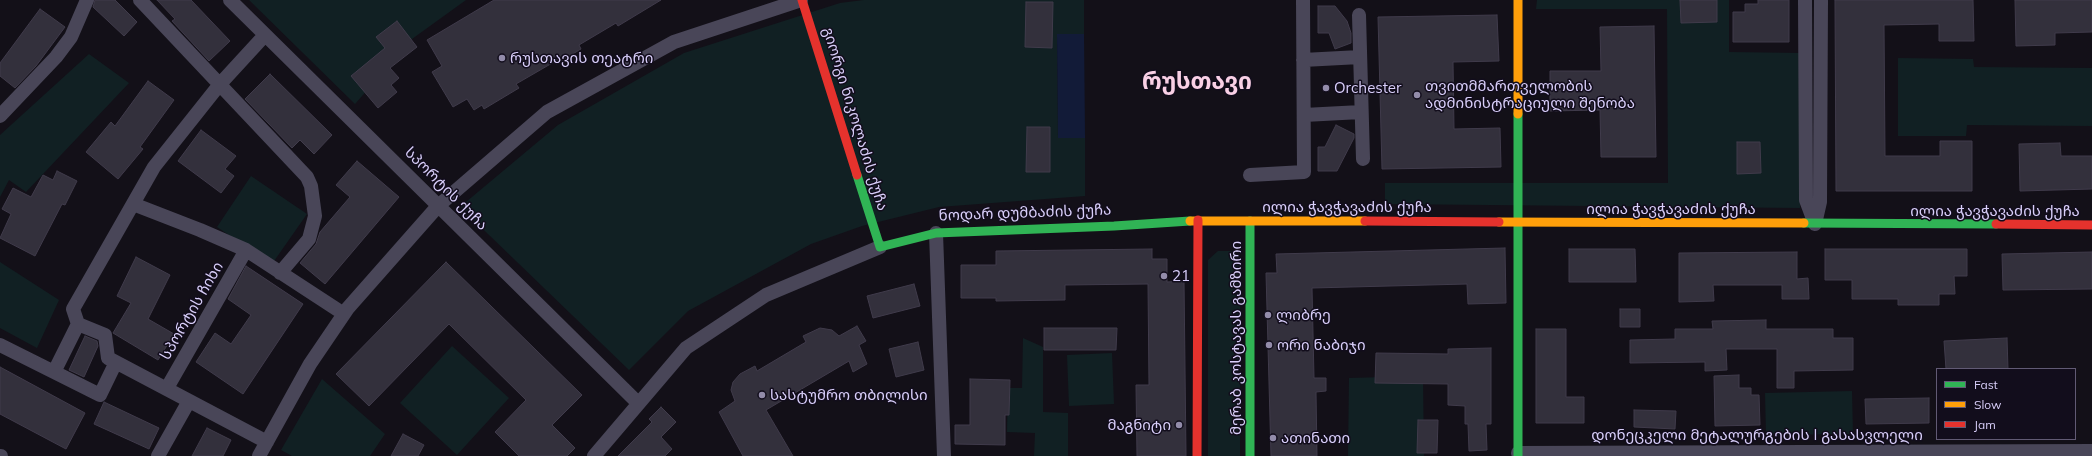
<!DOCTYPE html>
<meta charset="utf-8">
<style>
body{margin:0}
#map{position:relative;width:2092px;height:456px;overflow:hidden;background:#131018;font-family:Mulish,sans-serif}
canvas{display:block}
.legend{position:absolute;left:1936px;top:368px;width:140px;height:72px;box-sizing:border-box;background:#120d1c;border:1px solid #615a74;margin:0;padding:5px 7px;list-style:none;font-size:12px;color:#d8cef9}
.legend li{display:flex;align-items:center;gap:8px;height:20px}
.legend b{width:20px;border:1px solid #615a74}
</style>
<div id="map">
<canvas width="2092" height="456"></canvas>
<ul class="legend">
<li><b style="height:5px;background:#30b455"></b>Fast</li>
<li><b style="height:5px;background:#ff9f0a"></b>Slow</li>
<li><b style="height:5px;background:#e5322d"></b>Jam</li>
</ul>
</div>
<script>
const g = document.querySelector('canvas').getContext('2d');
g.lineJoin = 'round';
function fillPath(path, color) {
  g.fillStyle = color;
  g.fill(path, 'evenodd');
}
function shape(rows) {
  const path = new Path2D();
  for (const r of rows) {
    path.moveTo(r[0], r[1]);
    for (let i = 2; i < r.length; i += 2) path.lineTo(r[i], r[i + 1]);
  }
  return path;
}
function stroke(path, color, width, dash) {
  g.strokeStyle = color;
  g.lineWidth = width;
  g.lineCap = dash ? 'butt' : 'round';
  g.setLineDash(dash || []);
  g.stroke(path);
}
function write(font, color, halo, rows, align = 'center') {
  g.font = font + ' Mulish,"Noto Sans Georgian",sans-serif';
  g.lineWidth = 3;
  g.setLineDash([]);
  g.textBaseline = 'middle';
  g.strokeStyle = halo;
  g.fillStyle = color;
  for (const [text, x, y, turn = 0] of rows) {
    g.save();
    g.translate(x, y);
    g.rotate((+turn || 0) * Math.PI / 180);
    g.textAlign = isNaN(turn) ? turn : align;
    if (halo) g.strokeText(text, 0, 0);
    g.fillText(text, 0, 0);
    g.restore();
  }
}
fillPath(shape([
 [249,0,466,0,412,39,355,104],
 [864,0,1084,0,1084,34,1057,34,1058,138,1085,138,1085,196,939,207,862,226,811,244,688,311,629,370,460,207,558,125,684,53,840,3],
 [1537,0,1729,0,1729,52,1801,53,1800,208,1385,204,1385,183,1668,183,1667,9,1536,9],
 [89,54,129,83,26,192,9,180,0,197,0,135],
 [1898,58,1973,59,1974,67,2092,68,2092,126,1967,125,1966,136,1898,136],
 [251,176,307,214,272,264,217,227],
 [1218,251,1231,251,1240,265,1240,456,1208,456,1208,260],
 [0,262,59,300,37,348,0,328],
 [1023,338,1043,347,1043,412,1068,413,1068,456,1034,456,1035,433,1007,432,1008,388,1022,388],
 [452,346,509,398,457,455,400,403],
 [1112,353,1114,404,1069,406,1067,355],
 [1423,376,1424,456,1348,456,1349,378],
 [322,379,385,434,370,456,292,456,281,450],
 [1852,391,1853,434,1766,435,1765,393]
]), '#112023');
fillPath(shape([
 [1057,34,1084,34,1085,138,1058,138]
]), '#121b38');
const building = shape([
 [95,0,115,0,137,22,124,36,93,7,95,0],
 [157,0,191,0,230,41,209,61,172,21,175,19,157,0],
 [494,0,661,0,618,26,616,23,579,45,581,49,556,64,554,62,516,84,519,88,484,109,482,105,474,110,467,99,453,107,432,72,442,66,427,40,494,0],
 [1680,0,1717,0,1717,22,1681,23,1680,0],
 [1758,0,1789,0,1789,42,1733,42,1733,12,1745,12,1745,4,1758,4,1758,0],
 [1835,0,1973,0,1974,41,1939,41,1939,24,1884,25,1885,156,1940,156,1940,141,1972,141,1972,191,1836,191,1835,0],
 [2015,0,2092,0,2092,32,2055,33,2055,45,2016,46,2015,0],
 [1026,2,1053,2,1052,48,1025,47,1026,2],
 [1318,6,1335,6,1347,21,1351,33,1351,43,1335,49,1329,33,1318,33,1318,6],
 [40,9,65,27,36,66,15,88,0,76,0,63,40,9],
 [1497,15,1499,61,1453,62,1454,129,1500,128,1501,167,1382,169,1378,17,1497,15],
 [397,21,417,47,390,68,399,78,391,85,397,92,378,108,351,76,385,48,376,37,397,21],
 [1654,26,1656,157,1601,157,1600,110,1550,111,1550,71,1601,71,1600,27,1654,26],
 [270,74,332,135,314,154,300,140,292,148,245,99,270,74],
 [148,81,174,100,140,147,143,149,118,179,86,152,111,122,115,126,148,81],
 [1336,125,1354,134,1354,138,1337,171,1318,171,1318,147,1325,147,1336,125],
 [1027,127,1050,127,1050,172,1026,172,1027,127],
 [201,130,236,156,225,169,234,176,221,193,178,161,201,130],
 [1737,142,1760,142,1761,173,1737,174,1737,142],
 [2060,143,2061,156,2092,156,2092,189,2020,191,2019,144,2060,143],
 [357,161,399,197,325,284,300,263,316,244,320,232,350,197,336,185,357,161],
 [57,171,77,181,65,205,62,204,35,256,0,238,11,214,2,209,13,188,31,197,43,175,53,180,57,171],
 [1505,248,1506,303,1468,304,1467,284,1312,288,1314,378,1326,378,1326,391,1316,392,1317,456,1271,456,1266,273,1277,273,1276,254,1505,248],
 [1152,249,1152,259,1167,259,1167,282,1184,281,1186,456,1137,456,1136,385,1149,385,1148,284,1065,285,1065,300,996,301,996,298,961,298,961,265,996,265,996,251,1152,249],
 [1569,249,1635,249,1636,282,1569,282,1569,249],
 [1825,249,1967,249,1967,276,1954,276,1955,294,1939,294,1939,305,1898,305,1898,299,1852,299,1852,280,1825,280,1825,249],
 [1797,252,1797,279,1808,278,1809,299,1782,299,1782,285,1713,285,1714,301,1679,302,1679,253,1797,252],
 [2092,252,2092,289,2003,290,2002,254,2092,252],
 [136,257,170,275,148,319,174,334,158,360,113,333,131,303,117,296,136,257],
 [446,262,582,395,552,425,575,448,567,456,519,456,495,432,526,400,449,324,369,406,336,374,446,262],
 [246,266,303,304,243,394,196,362,215,333,231,344,251,315,228,299,246,266],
 [914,284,920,306,873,318,867,296,914,284],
 [1620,309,1640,309,1640,327,1620,327,1620,309],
 [1766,320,1766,329,1833,329,1833,338,1853,338,1853,370,1794,371,1794,388,1777,388,1777,349,1726,349,1727,370,1705,371,1705,362,1630,363,1630,340,1675,339,1675,329,1713,329,1712,321,1766,320],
 [857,326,866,341,859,345,867,364,853,372,849,361,766,410,793,456,743,456,719,412,735,401,731,390,733,382,740,374,755,366,757,371,806,342,803,336,820,328,832,330,839,336,857,326],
 [1044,328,1117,328,1116,350,1044,350,1044,328],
 [1536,329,1566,329,1566,397,1584,397,1584,423,1536,423,1536,329],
 [85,336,97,341,98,346,84,377,69,370,85,336],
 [2007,338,2008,369,1946,369,1944,341,2007,338],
 [918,342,924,370,896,377,889,349,918,342],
 [1491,348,1491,424,1486,424,1487,450,1469,451,1468,424,1465,424,1465,406,1448,405,1448,384,1375,383,1376,353,1448,354,1448,349,1491,348],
 [0,367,85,413,66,449,0,414,0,367],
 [1739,375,1739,388,1751,388,1751,395,1759,395,1760,425,1715,426,1714,376,1739,375],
 [970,379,1010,380,1009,415,1005,415,1005,445,955,444,955,425,970,425,970,379],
 [1929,398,1929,423,1866,424,1865,399,1929,398],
 [104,402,159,428,149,449,94,424,104,402],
 [661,407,676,422,661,437,672,449,665,456,618,456,652,422,649,419,661,407],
 [1634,410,1676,411,1675,429,1634,427,1634,410],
 [1418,420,1438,420,1437,453,1417,453,1418,420],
 [207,428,231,440,223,456,192,456,207,428],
 [403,434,424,445,418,456,391,456,403,434]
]);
fillPath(building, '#33303c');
stroke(building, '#403b4b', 1);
stroke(shape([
 [140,0,307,177,311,186,315,216,309,239,280,273],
 [230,0,638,403],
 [1805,0,1806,200,1815,224],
 [1359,15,1363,159],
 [265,35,220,84,154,167,73,309,78,324,105,335,108,358,267,442],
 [1303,60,1360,57],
 [1304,115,1361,112],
 [0,116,56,57,71,37,87,0],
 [1250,175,1304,172,1303,0],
 [133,204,200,230,246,250,344,314],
 [1815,224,1820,202,1821,0],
 [936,233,944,456],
 [0,345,100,395,116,362],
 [54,372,78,324],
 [167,388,246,250],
 [1518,453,2092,451],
 [0,456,1,456],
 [158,456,189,401],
 [259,456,310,364,348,308,438,206,547,112,674,42,801,0],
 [594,456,686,348,766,295,880,247]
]), '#494658', 14);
stroke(shape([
 [1518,114,1518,456],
 [857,175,880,247,936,233,1114,226,1190,221],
 [1250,221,1250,456],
 [1804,223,1996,224]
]), '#30b455', 9);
stroke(shape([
 [1518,0,1518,114],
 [1190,221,1365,221],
 [1499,222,1804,223]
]), '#ff9f0a', 9);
stroke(shape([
 [802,0,857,175],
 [1365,221,1499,222],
 [1996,224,2092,225],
 [1197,456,1198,220]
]), '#e5322d', 9);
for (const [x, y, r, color] of [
 [502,58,4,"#938caa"],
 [1326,88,4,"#938caa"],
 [1417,95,4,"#938caa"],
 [1164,276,4,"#938caa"],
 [1268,315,4,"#938caa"],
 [1269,345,4,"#938caa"],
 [762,395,4,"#938caa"],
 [1179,425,4,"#938caa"],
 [1273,438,4,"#938caa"]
]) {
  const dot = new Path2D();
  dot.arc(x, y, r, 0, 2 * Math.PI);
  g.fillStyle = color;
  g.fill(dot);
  stroke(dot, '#120d1c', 1.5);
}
write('15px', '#d8cef9', '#120d1c', [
 ["რუსთავის თეატრი",510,58],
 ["თვითმმართველობის",1425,86],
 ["ადმინისტრაციული შენობა",1425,103],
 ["Orchester",1334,88],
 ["21",1172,276],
 ["ლიბრე",1276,315],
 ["ორი ნაბიჯი",1277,345],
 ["სასტუმრო თბილისი",770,395],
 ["მაგნიტი",1171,425,"right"],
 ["ათინათი",1281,438]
], 'left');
write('15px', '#d8cef9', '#120d1c', [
 ["გიორგი ნიკოლაძის ქუჩა",855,119,73],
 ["სპორტის ქუჩა",446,189,45],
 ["ილია ჭავჭავაძის ქუჩა",1347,207],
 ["ილია ჭავჭავაძის ქუჩა",1671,209],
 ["ილია ჭავჭავაძის ქუჩა",1995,211],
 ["ნოდარ დუმბაძის ქუჩა",1025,213,-2],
 ["სპორტის ჩიხი",192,311,-60],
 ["მერაბ კოსტავას გამზირი",1236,338,-90],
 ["დონეცკელი მეტალურგების I გასასვლელი",1757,435]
]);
write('bold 23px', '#f9d0e5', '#120d1c', [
 ["რუსთავი",1197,82]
]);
</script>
